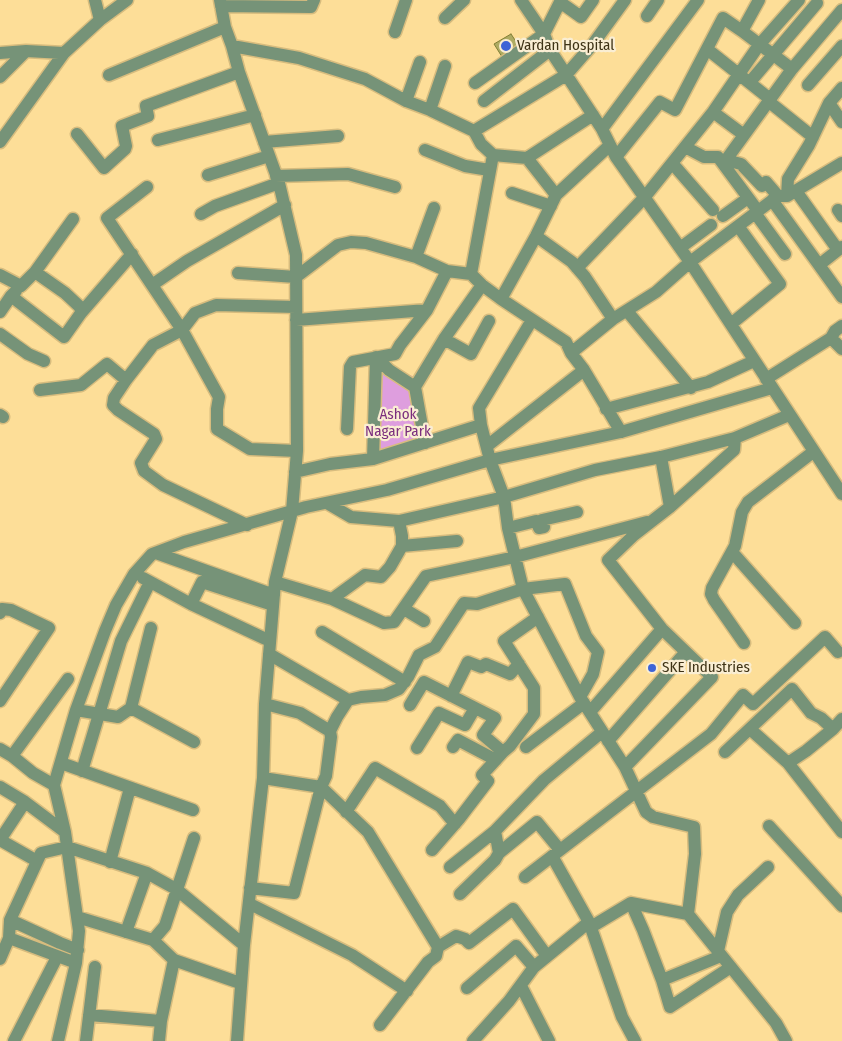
<!DOCTYPE html>
<style>
body{margin:0}
canvas{display:block;background:#fdde98}
</style>
<canvas width="842" height="1041"></canvas>
<script>
const g = document.querySelector('canvas').getContext('2d');
g.lineJoin = 'round';
function fillPath(path, color) {
  g.fillStyle = color;
  g.fill(path, 'evenodd');
}
function shape(rows) {
  const path = new Path2D();
  for (const r of rows) {
    path.moveTo(r[0], r[1]);
    for (let i = 2; i < r.length; i += 2) path.lineTo(r[i], r[i + 1]);
  }
  return path;
}
function stroke(path, color, width, dash) {
  g.strokeStyle = color;
  g.lineWidth = width;
  g.lineCap = dash ? 'butt' : 'round';
  g.setLineDash(dash || []);
  g.stroke(path);
}
function write(font, color, halo, rows, align = 'center') {
  g.font = font + ' "Fira Sans Condensed",sans-serif';
  g.lineWidth = 4.5;
  g.setLineDash([]);
  g.textBaseline = 'middle';
  g.strokeStyle = halo;
  g.fillStyle = color;
  for (const [text, x, y, turn = 0] of rows) {
    g.save();
    g.translate(x, y);
    g.rotate((+turn || 0) * Math.PI / 180);
    g.textAlign = isNaN(turn) ? turn : align;
    if (halo) g.strokeText(text, 0, 0);
    g.fillText(text, 0, 0);
    g.restore();
  }
}
fillPath(shape([
 [382,365,415,377,422,440,377,453]
]), '#de9ede');
const building = shape([
 [511,34,521,49,504,60,494,44,511,34]
]);
fillPath(building, '#aeab62');
stroke(building, '#817e36', 1);
const minor = shape([
 [95,0,100,20],
 [220,0,225,27,232,46,239,72,279,183,296,255,297,451,292,511,275,582,265,704,263,778,244,945,237,1041],
 [521,0,544,34,550,50,602,129,616,157,690,262,842,494],
 [560,2,581,17,593,0],
 [221,6,311,7,314,0],
 [647,16,658,0],
 [445,18,464,0],
 [742,31,792,69],
 [395,32,406,0],
 [232,46,299,58,365,79,406,101,430,110,474,131,481,144,493,155,527,158,556,195],
 [707,49,770,99],
 [0,53,26,51,64,53],
 [109,75,225,27],
 [0,77,26,51],
 [750,82,817,3],
 [475,83,544,34,561,0],
 [808,85,842,46],
 [406,101,420,62],
 [484,101,550,50],
 [768,101,813,137],
 [829,103,842,122],
 [430,110,445,66],
 [713,112,744,135],
 [602,129,698,0],
 [474,131,566,75,593,44,625,0],
 [77,134,104,168,125,149,126,146,122,126,148,116,146,106,239,72],
 [158,140,255,115],
 [0,142,64,53,100,20,127,0],
 [264,142,338,136],
 [685,147,704,157,718,157,758,211],
 [425,150,465,166,489,170],
 [616,157,660,102,675,110,723,18,742,31,759,0],
 [527,158,593,115],
 [672,163,713,210],
 [208,175,269,156],
 [276,176,348,174,395,187],
 [147,187,107,218,182,330,219,397,217,409,217,429,250,449,297,451],
 [796,191,838,250],
 [512,193,551,206],
 [778,196,766,182,762,186,741,164,726,160,792,69,842,10],
 [787,196,788,179,809,145,829,103,842,88],
 [772,200,819,265,842,247],
 [838,210,842,216],
 [755,213,785,254],
 [201,214,215,206,279,183],
 [723,216,748,198],
 [536,236,572,262,585,277,613,319],
 [680,248,711,225],
 [416,257,434,208],
 [819,265,842,297],
 [577,268,644,198,713,112,759,45,799,0],
 [238,273,296,277,338,245,351,242,366,243,416,257,447,271,471,274,482,285,501,299,566,342,571,353,584,370,621,432],
 [471,274,493,155],
 [0,275,21,286,35,272,73,219],
 [152,285,187,261,285,205],
 [11,296,64,337,81,313,80,307,65,293,35,272],
 [501,299,536,236,556,195,609,146],
 [627,311,691,388],
 [0,312,11,296,16,291],
 [81,313,132,254],
 [296,320,427,310],
 [532,320,479,408,481,425,490,460,504,497,508,528,523,589,580,697,625,767,646,812,653,817,694,827,695,854,688,914],
 [731,324,780,284,738,226],
 [842,326,835,331,831,338,842,349],
 [0,334,28,354,44,361],
 [444,339,471,354,489,321],
 [571,353,613,319,656,292,690,262,778,196,787,196,842,163],
 [376,357,389,370,415,387],
 [766,379,831,338],
 [40,390,81,385,107,364,126,380],
 [606,409,708,382,754,361],
 [0,415,3,417],
 [347,429,350,367,353,362,395,354,400,345,427,310,447,271],
 [425,443,415,387,444,339,482,285],
 [487,446,584,370],
 [661,457,670,507],
 [373,459,376,357],
 [295,472,330,464,373,459,481,425],
 [327,503,351,517,399,521,504,497,595,470,661,457,735,438,789,415],
 [247,525,163,485,144,471,141,463,156,439,154,434,118,410,113,405,114,398,126,380,153,345,182,330,195,313,216,305,296,307],
 [508,528,536,521,539,528,544,527,542,520,577,512],
 [402,546,457,541],
 [732,552,795,623],
 [156,553,274,595],
 [143,578,191,604,202,582,273,605],
 [275,582,332,599,365,575,381,577,390,567,402,546,402,536,399,521],
 [332,599,384,623,394,622,426,576,515,557,647,522],
 [191,604,270,641],
 [404,609,424,621],
 [0,613,2,609,11,610,49,628,0,701],
 [322,632,405,682],
 [744,643,714,600,711,594,712,588,735,546,742,512,748,502,813,452],
 [269,654,348,700],
 [451,696,468,662,481,667,486,664,510,674,519,664],
 [265,704,300,713,330,731,337,717,348,700,361,697,385,695,399,689,408,677,419,655,435,647,464,603,477,604,523,589,565,584,586,636,598,652,593,674,580,697],
 [410,705,424,682,495,718,483,735,503,752],
 [131,708,151,628],
 [76,710,118,717,131,708,194,742],
 [590,712,662,629],
 [750,729,788,763,842,832],
 [330,731,331,737,326,776,321,787,368,832,438,947,436,956,428,962,380,1025],
 [608,741,685,653],
 [453,747,458,740,496,760],
 [526,747,584,703],
 [417,748,439,713,465,725,475,708],
 [0,749,12,756,33,773,54,785],
 [725,752,792,689,811,713,821,718,833,729],
 [12,756,68,679],
 [61,763,193,810],
 [788,763,806,751,833,729,842,719],
 [625,767,712,677,662,629,608,560,634,535,670,507,734,450,735,438],
 [82,771,121,641,150,582],
 [0,787,25,802,65,832],
 [346,812,375,768,440,806,455,824],
 [769,826,842,906],
 [0,840,25,802],
 [0,840,37,861],
 [432,850,459,819,488,781,482,775,503,752,510,746,534,714,534,688,504,641,538,617],
 [499,853,537,822,560,850],
 [552,856,589,922,622,1017,635,1041],
 [110,862,130,788],
 [450,867,495,831],
 [525,877,711,734,743,695,753,704,825,637,838,652],
 [250,888,294,893,321,787,263,778],
 [460,894,495,860,499,853,495,831,544,780,602,732],
 [631,903,643,930,662,980,721,956],
 [250,904,352,955,407,991],
 [77,917,153,940,174,960,240,983],
 [10,920,60,943,78,950],
 [591,927,631,903,688,914,776,1023,786,1041],
 [126,932,147,873],
 [9,938,76,963],
 [153,940,165,926,194,838],
 [438,947,456,936,465,939,469,943,513,909,547,956],
 [718,951,727,912,738,895,768,867],
 [0,959,9,938,10,920,41,853,67,847,147,873,176,889,244,945],
 [662,980,670,1007,731,967],
 [521,986,549,1041],
 [467,988,516,946,534,967],
 [89,1015,161,1021],
 [14,1041,57,957],
 [58,1041,76,963,79,931,65,832,54,785,76,710,105,631,116,605,134,574,152,554,184,542,306,507,387,490,490,460,621,432,772,388],
 [86,1041,95,967],
 [159,1041,161,1021,174,960],
 [473,1041,509,1001,534,967,589,922]
]);
stroke(minor, '#d7bc7e', 15);
stroke(minor, '#769378', 12);
for (const [x, y, r, color] of [
 [506,46,6,"#3e64d6"],
 [652,668,5,"#3e64d6"]
]) {
  const dot = new Path2D();
  dot.arc(x, y, r, 0, 2 * Math.PI);
  g.fillStyle = color;
  g.fill(dot);
  stroke(dot, '#faeed3', 2);
}
write('15px', '#3f3316', '#faeed3', [
 ["Vardan Hospital",517,46],
 ["SKE Industries",662,668]
], 'left');
write('15px', '#7b2e7e', '#faeed3', [
 ["Ashok",398,415],
 ["Nagar Park",398,432]
]);
</script>
